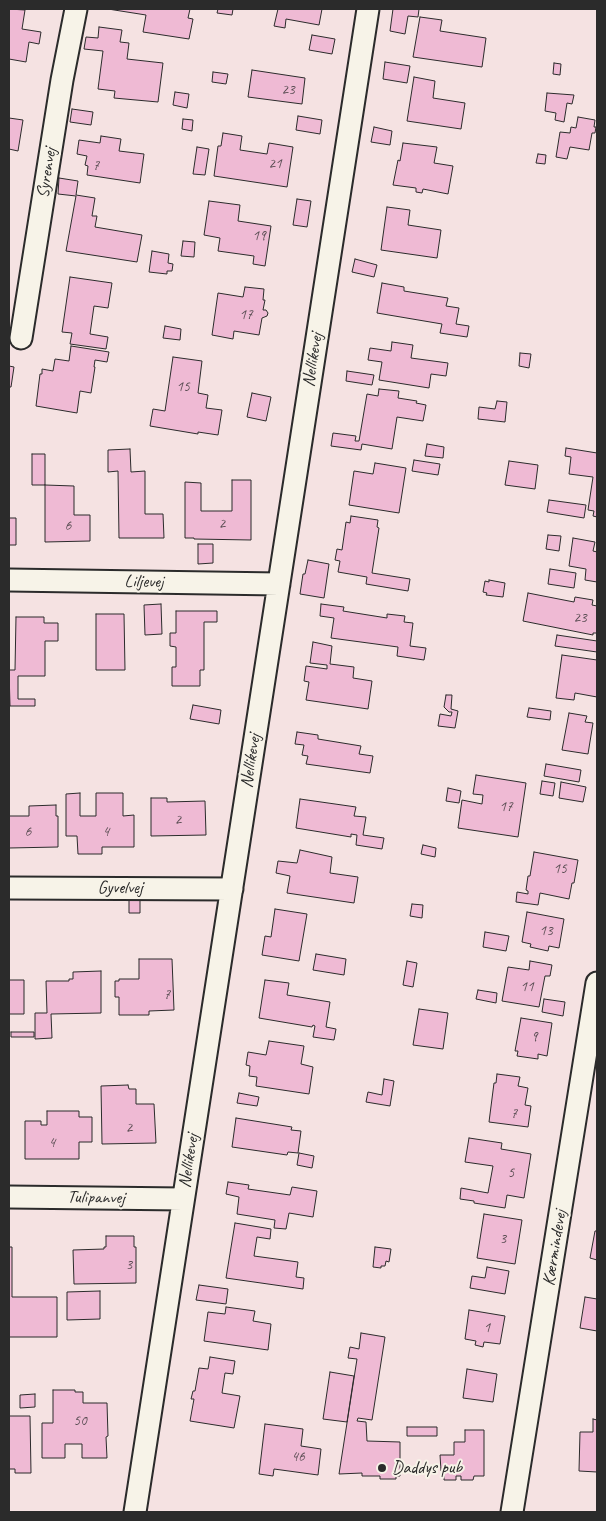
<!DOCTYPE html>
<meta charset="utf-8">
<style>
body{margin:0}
#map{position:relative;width:606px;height:1521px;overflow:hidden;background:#f5e2e2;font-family:Caveat,sans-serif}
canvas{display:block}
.frame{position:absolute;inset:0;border:10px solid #2b2b2b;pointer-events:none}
</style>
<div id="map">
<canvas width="606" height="1521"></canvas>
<div class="frame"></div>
</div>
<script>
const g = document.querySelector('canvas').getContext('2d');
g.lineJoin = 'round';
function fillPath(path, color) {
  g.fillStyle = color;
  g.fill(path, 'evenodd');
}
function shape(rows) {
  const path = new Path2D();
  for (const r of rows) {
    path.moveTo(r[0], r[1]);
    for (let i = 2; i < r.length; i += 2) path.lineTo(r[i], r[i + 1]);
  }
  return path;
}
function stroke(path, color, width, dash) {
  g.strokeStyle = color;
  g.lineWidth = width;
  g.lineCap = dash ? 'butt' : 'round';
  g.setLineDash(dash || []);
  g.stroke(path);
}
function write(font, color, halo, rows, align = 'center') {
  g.font = font + ' Caveat,sans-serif';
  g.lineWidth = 4;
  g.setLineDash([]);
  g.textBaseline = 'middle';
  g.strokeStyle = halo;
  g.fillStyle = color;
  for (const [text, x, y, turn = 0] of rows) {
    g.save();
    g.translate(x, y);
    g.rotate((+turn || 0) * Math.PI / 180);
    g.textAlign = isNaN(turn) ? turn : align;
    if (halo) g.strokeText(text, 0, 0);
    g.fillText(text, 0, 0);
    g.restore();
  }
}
const building = shape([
 [9,9,25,10,22,29,41,32,39,44,29,42,26,62,9,59,9,9],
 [108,9,190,9,188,18,193,19,189,39,143,32,146,15,108,9],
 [218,9,233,9,232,15,217,13,218,9],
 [278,9,322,9,319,25,286,19,285,28,274,26,278,9],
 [393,9,419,9,418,17,408,16,405,34,390,31,393,9],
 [420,17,442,20,440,31,486,38,482,67,413,57,420,17],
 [99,27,122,30,120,42,129,43,127,59,163,63,158,102,114,98,115,91,98,89,103,51,84,49,86,37,98,38,99,27],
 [312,35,335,39,332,54,309,50,312,35],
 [385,62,410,66,407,83,383,79,385,62],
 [554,63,561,64,560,75,553,74,554,63],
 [252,70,305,78,302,104,248,97,252,70],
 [213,72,228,74,226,84,212,82,213,72],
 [414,77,435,81,433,98,465,103,461,129,407,121,414,77],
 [175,92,189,94,187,108,173,105,175,92],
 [547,93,574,95,572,104,567,103,564,122,555,120,556,113,545,111,547,93],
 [72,109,93,112,91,125,70,122,72,109],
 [298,116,322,120,320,134,296,130,298,116],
 [578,117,595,120,594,127,596,127,595,133,592,133,589,150,570,147,567,159,556,157,560,132,570,133,571,127,576,128,578,117],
 [9,118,23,120,18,151,9,149,9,118],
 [183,119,193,120,192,131,182,129,183,119],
 [374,127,392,131,390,145,371,142,374,127],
 [223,133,242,136,240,150,267,154,269,143,293,147,287,187,214,176,218,146,221,146,223,133],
 [101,136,121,139,119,151,144,154,140,183,87,175,88,166,85,165,87,156,77,154,79,140,100,143,101,136],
 [403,143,437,147,434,163,453,166,448,194,423,189,422,193,416,192,416,188,393,185,398,160,400,161,403,143],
 [197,147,209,149,205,175,193,174,197,147],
 [538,154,546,155,545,164,536,163,538,154],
 [59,178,78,181,76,195,95,198,92,216,97,216,95,227,142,235,137,262,66,251,76,196,58,194,59,178],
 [297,199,311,201,307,227,293,225,297,199],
 [209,201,240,205,238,221,271,226,265,266,253,264,254,256,218,251,220,238,204,235,209,201],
 [387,207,410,210,408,225,441,230,437,258,381,250,387,207],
 [183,241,195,242,194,257,181,256,183,241],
 [152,251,169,254,168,263,173,264,172,271,167,271,167,274,149,272,152,251],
 [355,259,377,265,374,277,352,272,355,259],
 [70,277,112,283,108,308,94,306,90,334,108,337,106,349,70,344,72,333,62,332,70,277],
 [382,283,404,287,404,291,448,298,446,306,459,308,456,324,469,326,467,337,440,333,442,324,377,313,382,283],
 [245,287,264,289,263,300,265,300,263,310,266,310,268,313,267,316,262,318,259,335,234,331,233,339,212,335,218,293,243,297,245,287],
 [165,326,181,329,180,340,163,338,165,326],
 [392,342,413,345,411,358,448,363,446,376,431,374,429,388,379,380,382,362,368,360,370,348,391,351,392,342],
 [71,346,109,352,107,362,95,360,94,367,95,367,91,393,80,391,77,413,36,406,40,374,42,374,42,369,53,371,55,359,69,361,71,346],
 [520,353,531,354,529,368,519,366,520,353],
 [173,357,202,361,198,393,208,395,206,408,222,410,218,435,198,432,198,434,150,426,153,409,165,411,173,357],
 [9,366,14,367,11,387,9,387,9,366],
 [347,371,374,375,372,385,346,381,347,371],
 [379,389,399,391,398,398,417,401,416,403,426,405,423,421,397,417,392,449,362,444,361,450,331,446,333,433,356,436,355,441,359,441,367,394,378,396,379,389],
 [252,393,271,397,266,421,247,417,252,393],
 [497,401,507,402,505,422,478,419,479,407,495,409,497,401],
 [427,444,444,447,443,458,425,456,427,444],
 [566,448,597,453,597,517,593,516,594,511,588,510,593,477,569,474,571,457,565,456,566,448],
 [130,449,131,472,145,471,145,514,163,514,164,538,119,538,118,471,108,472,108,450,130,449],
 [32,454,45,454,45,485,32,485,32,454],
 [414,460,440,464,438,475,412,471,414,460],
 [509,461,538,465,535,489,505,485,509,461],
 [375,463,406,468,399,513,349,505,354,471,373,474,375,463],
 [232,480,251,480,251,540,194,539,194,538,185,538,185,482,201,483,201,511,232,511,232,480],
 [45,485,74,486,74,515,90,515,90,541,45,542,45,485],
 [549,500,586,505,584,518,547,512,549,500],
 [351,516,378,520,377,527,379,528,372,573,410,579,408,591,366,584,367,577,338,572,340,561,335,560,337,549,342,550,346,522,350,523,351,516],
 [9,518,16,518,16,545,9,545,9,518],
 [548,535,561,536,559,551,546,549,548,535],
 [573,538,595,542,593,551,597,552,597,582,585,580,586,569,569,566,573,538],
 [198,544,213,544,213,563,198,564,198,544],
 [308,560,329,564,324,598,300,594,303,574,305,574,308,560],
 [550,569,576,573,574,588,548,584,550,569],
 [489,580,505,583,503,597,486,595,487,593,483,592,485,581,489,582,489,580],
 [528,593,574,602,575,597,593,600,592,605,597,606,597,633,593,633,593,635,523,621,528,593],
 [161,604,162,634,145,635,144,605,161,604],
 [321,604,344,607,343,611,387,618,387,614,405,616,404,622,413,623,410,646,426,648,424,660,397,656,398,647,331,638,334,618,320,616,321,604],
 [176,611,217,611,217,622,204,622,204,670,200,670,200,686,172,686,172,667,176,667,176,647,170,646,170,633,176,633,176,611],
 [96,614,124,614,125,670,96,670,96,614],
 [16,617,44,617,44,623,58,623,58,641,45,641,45,676,18,676,18,699,35,699,35,706,10,706,9,670,15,670,16,617],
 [557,635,597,641,597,652,555,646,557,635],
 [313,642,332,646,330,664,354,667,353,678,372,681,368,709,306,700,309,682,304,681,306,666,327,669,327,665,310,663,313,642],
 [562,655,597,660,597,697,575,693,574,700,556,698,562,655],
 [446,695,452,695,451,709,458,711,455,728,438,726,440,714,451,716,452,712,449,712,444,707,446,695],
 [193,705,221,710,219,724,190,719,193,705],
 [529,708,551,711,550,720,527,717,529,708],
 [569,713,587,716,585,722,593,723,588,754,562,750,569,713],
 [297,732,318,735,318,739,361,746,359,754,373,756,370,773,306,764,308,756,302,755,304,745,295,744,297,732],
 [546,764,581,770,579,782,544,776,546,764],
 [476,775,526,783,518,837,458,828,462,800,482,804,483,795,473,794,476,775],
 [542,781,555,783,553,796,540,794,542,781],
 [561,782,586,787,583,802,559,798,561,782],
 [448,788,461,791,459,803,446,801,448,788],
 [80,793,80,816,96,816,96,793,123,793,123,816,134,815,134,847,102,847,102,854,78,854,77,836,66,836,66,794,80,793],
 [151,798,167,798,167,802,205,801,206,835,151,836,151,798],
 [300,799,356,807,354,816,366,817,363,835,384,838,382,849,356,845,357,835,351,834,351,837,296,828,300,799],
 [56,805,56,816,58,816,58,847,9,848,9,816,29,816,29,806,56,805],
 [423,845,436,848,435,857,421,854,423,845],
 [300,850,332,857,330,873,358,877,354,903,287,893,290,876,276,873,278,861,297,863,300,850],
 [534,852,578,860,574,883,572,883,569,899,540,893,538,905,516,902,517,892,528,894,528,891,526,890,528,876,530,876,534,852],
 [129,900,140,900,140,913,129,913,129,900],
 [412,904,423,905,422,918,410,916,412,904],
 [275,909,307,914,299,961,262,955,265,936,271,937,275,909],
 [527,912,564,919,559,948,549,946,548,951,530,947,531,944,522,942,527,912],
 [485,932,509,936,506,951,483,947,485,932],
 [316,954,346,959,344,975,313,970,316,954],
 [139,959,172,959,174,1010,149,1011,149,1015,119,1015,119,997,115,997,115,981,119,981,119,979,139,979,139,959],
 [407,961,417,963,413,987,403,985,407,961],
 [530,961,552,965,550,976,545,976,539,1007,502,1001,508,967,529,970,530,961],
 [101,971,101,1013,51,1014,52,1038,35,1039,35,1013,47,1013,46,981,69,981,69,979,73,979,73,972,101,971],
 [9,980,24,980,24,1014,9,1014,9,980],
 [265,980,289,983,287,995,330,1002,326,1027,336,1029,334,1040,313,1037,315,1026,313,1025,312,1027,259,1018,265,980],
 [478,990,497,993,496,1003,476,999,478,990],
 [544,999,565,1002,563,1016,542,1012,544,999],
 [419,1009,448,1013,443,1049,413,1045,419,1009],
 [521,1018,552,1023,547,1056,538,1054,538,1059,517,1056,518,1051,515,1051,521,1018],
 [11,1032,34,1032,34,1037,11,1037,11,1032],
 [269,1041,304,1046,301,1064,313,1067,309,1094,256,1086,257,1077,249,1076,250,1066,246,1065,248,1052,266,1055,269,1041],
 [497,1074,520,1077,518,1086,528,1088,525,1105,531,1106,528,1127,489,1122,494,1083,496,1083,497,1074],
 [384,1079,394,1081,390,1106,366,1102,368,1092,382,1095,384,1079],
 [128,1085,129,1089,136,1089,136,1104,154,1104,156,1143,102,1144,101,1086,128,1085],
 [239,1093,259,1097,257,1106,237,1103,239,1093],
 [47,1111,79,1111,79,1117,92,1117,92,1142,79,1142,79,1159,25,1159,25,1121,41,1121,41,1125,47,1125,47,1111],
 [236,1118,292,1127,291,1130,301,1131,298,1153,288,1152,287,1155,232,1147,236,1118],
 [469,1138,502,1143,501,1149,531,1154,524,1198,507,1195,505,1208,474,1203,474,1201,460,1199,461,1188,488,1193,493,1166,465,1162,469,1138],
 [299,1153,314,1156,312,1168,297,1165,299,1153],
 [228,1182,249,1185,248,1189,290,1195,292,1187,317,1191,313,1217,289,1213,286,1229,274,1228,275,1220,237,1214,239,1197,226,1194,228,1182],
 [484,1214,522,1220,515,1264,477,1258,484,1214],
 [235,1223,271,1229,270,1239,257,1237,254,1256,298,1262,296,1277,304,1278,303,1289,226,1278,235,1223],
 [597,1228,597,1260,590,1258,595,1231,597,1231,597,1228],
 [106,1236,134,1236,134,1247,136,1247,136,1283,74,1284,73,1250,104,1249,104,1247,106,1247,106,1236],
 [9,1247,12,1247,12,1297,57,1297,57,1337,9,1337,9,1247],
 [375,1247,391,1249,389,1262,386,1261,385,1266,381,1266,381,1268,373,1267,375,1247],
 [487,1267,509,1271,505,1294,470,1288,472,1276,485,1278,487,1267],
 [199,1285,228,1289,226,1304,196,1300,199,1285],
 [100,1291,100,1319,67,1320,67,1292,100,1291],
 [585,1297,597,1299,597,1331,580,1328,585,1297],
 [226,1307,255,1311,253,1321,271,1324,268,1350,204,1341,208,1312,225,1314,226,1307],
 [469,1310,505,1316,500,1344,484,1342,483,1347,475,1345,476,1341,465,1339,469,1310],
 [361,1333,385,1337,372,1420,358,1418,357,1421,366,1422,367,1441,400,1442,400,1476,396,1476,396,1479,380,1479,380,1476,362,1476,362,1473,339,1474,357,1359,348,1358,350,1347,359,1349,361,1333],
 [210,1357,235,1361,233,1374,225,1373,222,1393,240,1396,234,1428,190,1421,194,1399,191,1399,193,1391,195,1391,199,1368,208,1369,210,1357],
 [467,1369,497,1374,493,1402,463,1398,467,1369],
 [330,1372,354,1376,347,1422,323,1419,330,1372],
 [53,1390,75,1390,75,1392,83,1392,83,1403,107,1403,108,1436,106,1437,107,1458,82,1458,82,1444,65,1444,65,1458,42,1458,42,1423,53,1423,53,1390],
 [35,1394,35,1407,20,1408,20,1395,35,1394],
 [9,1416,30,1416,31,1473,15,1473,15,1469,9,1469,9,1416],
 [593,1419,597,1420,597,1472,579,1471,580,1432,593,1432,593,1419],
 [265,1424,303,1429,301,1446,321,1449,318,1475,274,1469,273,1476,259,1474,265,1424],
 [407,1427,437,1427,437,1436,407,1436,407,1427],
 [465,1430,484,1430,484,1476,474,1476,473,1480,461,1480,461,1476,456,1476,456,1480,444,1480,444,1471,441,1471,440,1455,454,1455,454,1442,465,1442,465,1430]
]);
fillPath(building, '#efbad4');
stroke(building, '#2b2b2b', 1);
const minor = shape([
 [21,338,62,80,76,9],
 [9,580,279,584],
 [9,888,232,889],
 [9,1197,183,1199],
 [135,1512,368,9],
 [512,1512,597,983]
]);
stroke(minor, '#2b2b2b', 25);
stroke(minor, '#f7f3e8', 21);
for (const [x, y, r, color] of [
 [382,1468,5,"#2b2b2b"]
]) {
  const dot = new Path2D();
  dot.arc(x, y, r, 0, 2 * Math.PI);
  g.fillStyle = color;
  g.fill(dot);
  stroke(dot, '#f7f3e8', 2);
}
write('15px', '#5c4f55', null, [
 ["23",288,90],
 ["21",275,164],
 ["7",96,166],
 ["19",259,236],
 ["17",246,315],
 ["15",183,387],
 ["2",222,524],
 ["6",68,526],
 ["23",580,618],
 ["17",506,807],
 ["2",178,820],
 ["6",28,832],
 ["4",106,832],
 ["15",560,869],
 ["13",546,931],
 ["11",527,987],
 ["7",167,995],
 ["9",534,1037],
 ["7",514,1114],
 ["2",129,1128],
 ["4",52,1143],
 ["5",511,1173],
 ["3",503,1239],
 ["3",129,1265],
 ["1",487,1328],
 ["50",80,1421],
 ["46",298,1457]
]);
write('18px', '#2b2b2b', '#f7f3e8', [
 ["Syrenvej",47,173,-81],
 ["Nellikevej",313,360,-81],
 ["Liljevej",144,582,1],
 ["Nellikevej",251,761,-81],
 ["Gyvelvej",120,888],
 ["Nellikevej",189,1161,-81],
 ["Tulipanvej",96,1198,1],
 ["Kærmindevej",555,1248,-81]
]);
write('18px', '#2b2b2b', '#f7f3e8', [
 ["Daddys pub",392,1468]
], 'left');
</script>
